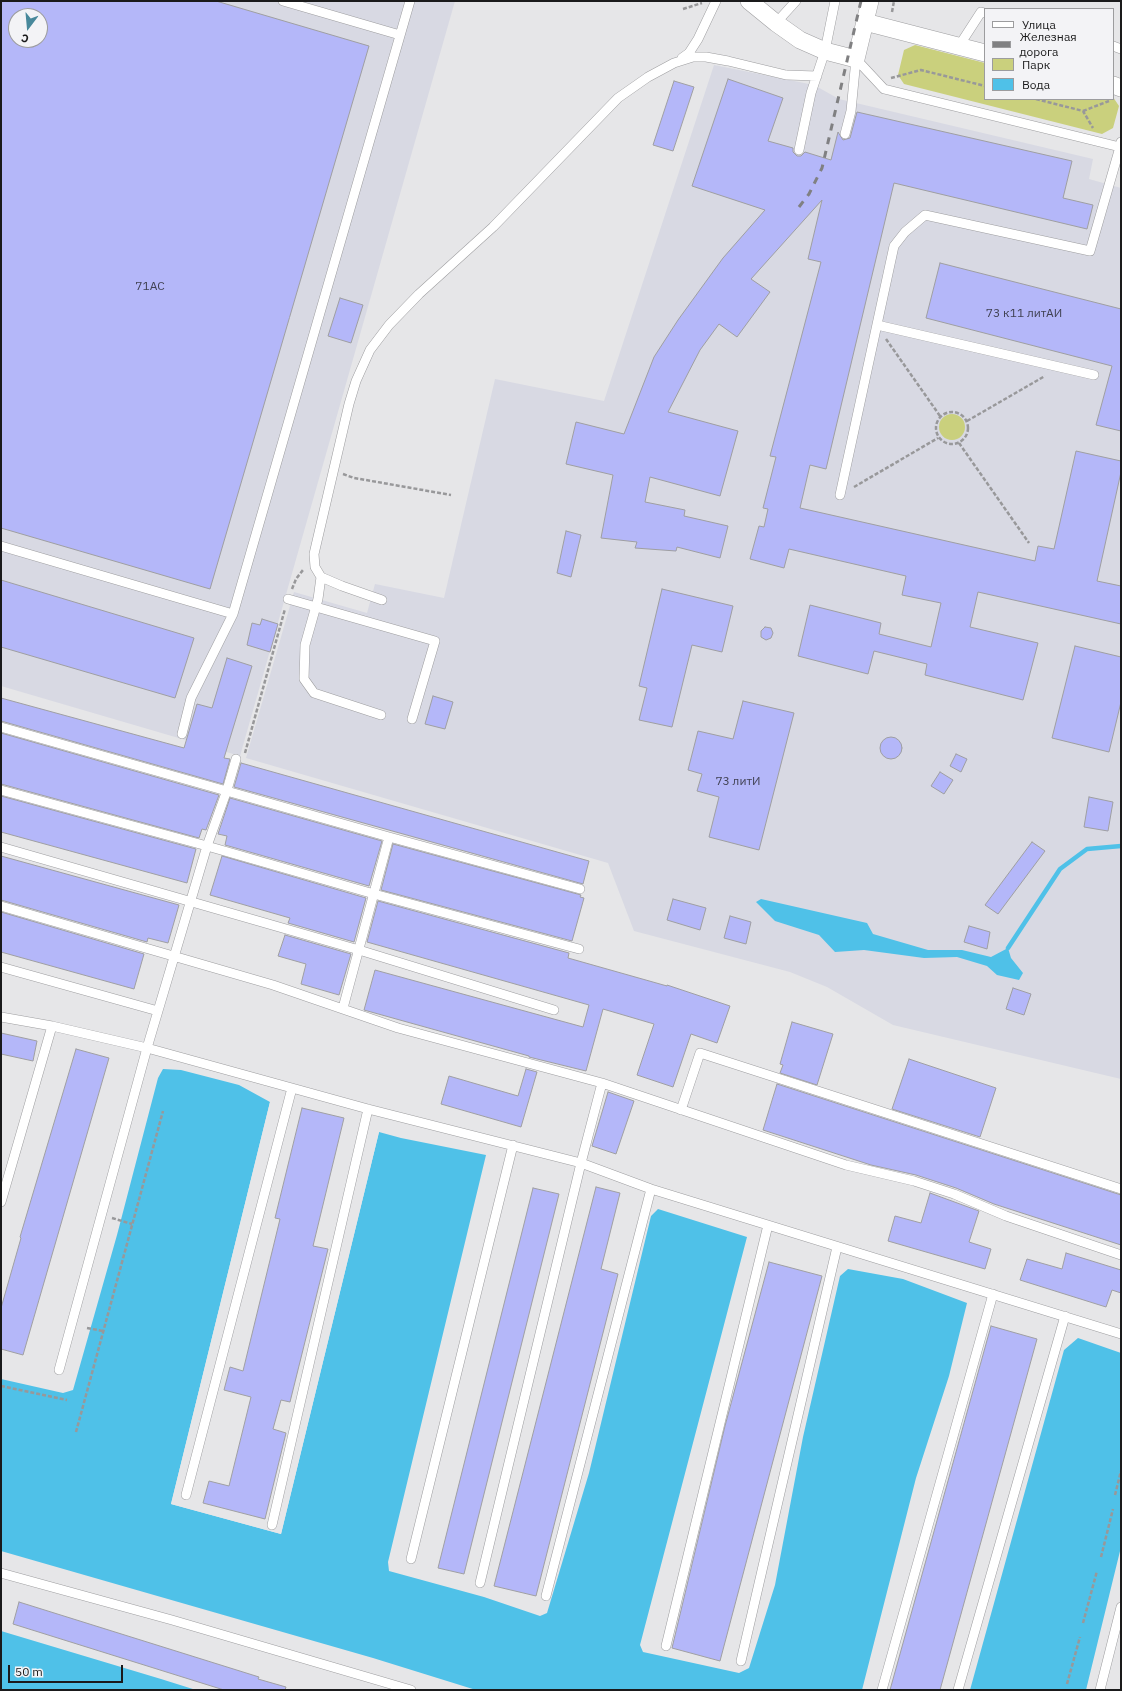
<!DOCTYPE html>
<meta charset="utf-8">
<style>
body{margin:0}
#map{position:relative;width:1122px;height:1691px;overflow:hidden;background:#e6e6e8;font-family:"IBM Plex Sans",sans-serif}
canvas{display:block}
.frame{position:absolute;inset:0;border:2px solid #1a1a1b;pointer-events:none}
.legend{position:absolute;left:984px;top:8px;width:130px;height:92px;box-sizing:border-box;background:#f3f3f6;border:1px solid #9c9c9e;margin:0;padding:5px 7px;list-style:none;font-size:12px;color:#1a1a1b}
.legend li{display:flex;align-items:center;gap:8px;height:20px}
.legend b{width:20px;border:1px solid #9c9c9e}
.north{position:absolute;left:8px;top:8px;width:40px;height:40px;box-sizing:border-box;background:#f3f3f6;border:1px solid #9c9c9e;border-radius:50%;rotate:196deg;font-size:11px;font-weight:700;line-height:16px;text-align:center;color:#1a1a1b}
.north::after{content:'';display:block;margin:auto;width:14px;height:18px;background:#48889b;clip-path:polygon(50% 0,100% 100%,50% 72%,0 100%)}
.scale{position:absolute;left:8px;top:1665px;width:115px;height:18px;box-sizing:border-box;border:2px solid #1a1a1b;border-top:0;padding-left:5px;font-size:12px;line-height:14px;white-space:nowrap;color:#1a1a1b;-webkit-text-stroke:3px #f3f3f6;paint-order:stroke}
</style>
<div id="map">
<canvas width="1122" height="1691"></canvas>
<div class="frame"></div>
<ul class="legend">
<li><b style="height:5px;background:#fff"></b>Улица</li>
<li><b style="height:5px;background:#808082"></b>Железная дорога</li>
<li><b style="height:11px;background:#cad07d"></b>Парк</li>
<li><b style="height:11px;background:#4fc1e8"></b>Вода</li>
</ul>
<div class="north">С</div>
<div class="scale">50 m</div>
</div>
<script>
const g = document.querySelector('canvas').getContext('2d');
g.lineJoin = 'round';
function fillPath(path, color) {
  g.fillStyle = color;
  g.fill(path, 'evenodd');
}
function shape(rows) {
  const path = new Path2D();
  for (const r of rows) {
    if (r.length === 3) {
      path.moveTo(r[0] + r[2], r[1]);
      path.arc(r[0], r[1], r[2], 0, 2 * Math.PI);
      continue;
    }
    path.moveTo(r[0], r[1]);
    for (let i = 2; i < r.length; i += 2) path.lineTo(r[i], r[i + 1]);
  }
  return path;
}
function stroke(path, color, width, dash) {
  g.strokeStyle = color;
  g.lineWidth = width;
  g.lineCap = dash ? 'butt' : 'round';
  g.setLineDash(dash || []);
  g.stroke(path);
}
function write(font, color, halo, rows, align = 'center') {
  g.font = font + ' "IBM Plex Sans",sans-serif';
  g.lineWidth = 3;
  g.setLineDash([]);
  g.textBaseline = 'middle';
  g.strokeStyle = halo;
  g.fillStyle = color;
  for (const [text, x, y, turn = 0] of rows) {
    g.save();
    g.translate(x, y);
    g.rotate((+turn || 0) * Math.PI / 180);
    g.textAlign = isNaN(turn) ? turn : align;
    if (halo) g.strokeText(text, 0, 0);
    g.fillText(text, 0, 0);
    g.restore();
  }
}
fillPath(shape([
 [1,1,455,1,240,756,1,686],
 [16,16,40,16,40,40,16,40],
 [714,65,814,85,839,99,1093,159,1089,179,1121,188,1121,1079,893,1025,827,987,790,972,634,931,608,863,246,758,294,592,367,613,375,584,444,598,495,379,604,401]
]), '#d8d9e3');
fillPath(shape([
 [915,45,985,63,985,99,1113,99,1113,97,1119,106,1113,128,1102,134,904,84,898,75,904,50],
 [952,427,13]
]), '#cad07d');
fillPath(shape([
 [761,899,867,923,873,934,928,950,962,950,991,957,1008,948,1011,958,1023,973,1019,980,997,975,987,966,957,957,924,958,864,950,835,952,819,935,775,921,756,902],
 [163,1069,181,1070,239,1085,270,1102,171,1504,281,1534,379,1132,401,1138,486,1155,388,1562,389,1571,484,1597,540,1616,547,1613,589,1473,651,1216,658,1209,747,1237,640,1645,643,1652,739,1673,749,1668,775,1585,803,1437,840,1276,848,1269,903,1279,967,1303,949,1376,916,1478,862,1690,476,1690,373,1658,1,1551,1,1379,63,1393,73,1390,117,1235,158,1078],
 [1078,1338,1121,1353,1121,1547,1086,1690,970,1690,1064,1350],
 [1,1631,161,1679,196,1690,1,1690]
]), '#4fc1e8');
fillPath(shape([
 [270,1102,272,1103,173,1502,279,1532,377,1131,379,1132,281,1534,171,1504]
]), '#e6e6e8');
stroke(shape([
 [1008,948,1060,869,1087,849,1121,846]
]), '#4fc1e8', 4.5);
const building = shape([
 [1,1,216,1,369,46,210,589,1,528,1,1],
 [16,16,40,16,40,40,16,40,16,16],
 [728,79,783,98,768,141,793,148,793,152,797,156,801,156,805,152,831,160,838,132,843,140,850,138,857,112,1072,161,1063,198,1093,205,1087,229,894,183,826,469,810,465,800,508,1035,561,1038,546,1054,549,1076,451,1121,461,1121,472,1097,581,1121,586,1121,624,978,592,970,627,1038,643,1023,700,925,675,927,664,874,651,868,674,798,656,810,605,881,623,879,634,931,647,941,603,902,595,906,576,789,549,784,568,750,559,759,526,764,527,768,509,763,508,776,457,770,456,821,262,808,259,822,200,751,279,770,292,737,337,719,324,700,350,668,412,738,431,720,496,650,477,645,502,685,510,684,516,728,526,720,558,677,547,676,551,635,548,637,542,601,538,613,475,566,464,576,422,624,434,654,357,678,320,723,258,765,210,692,186,728,79],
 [674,81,694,87,673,151,653,145,674,81],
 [940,263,1121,309,1121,431,1096,425,1112,366,926,318,940,263],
 [340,298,363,305,351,343,328,336,340,298],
 [566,531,581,535,571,577,557,573,566,531],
 [1,580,194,638,175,698,1,647,1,580],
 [662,589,733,606,722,652,692,645,672,727,639,720,647,688,639,686,662,589],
 [262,619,278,624,270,652,247,645,252,623,260,625,262,619],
 [765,627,771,628,773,633,771,638,766,640,761,637,761,631,765,627],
 [1075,646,1121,657,1121,702,1109,752,1052,738,1075,646],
 [227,658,252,666,224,758,230,759,223,784,1,721,1,698,184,748,197,704,212,708,227,658],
 [433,696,453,702,445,729,425,724,433,696],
 [743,701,794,713,759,850,709,837,719,797,697,791,702,774,688,770,698,731,733,739,743,701],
 [1,733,219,795,206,830,202,829,199,838,1,784,1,733],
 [891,748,11],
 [956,754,967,759,961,772,950,766,956,754],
 [241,763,589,861,583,884,234,787,241,763],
 [940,772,953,780,944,794,931,786,940,772],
 [1,796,196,849,187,883,1,832,1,796],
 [1089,797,1113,802,1108,831,1084,827,1089,797],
 [230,798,382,841,369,886,225,845,227,836,218,834,230,798],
 [1032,842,1045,851,998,914,985,905,1032,842],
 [393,844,581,895,580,897,584,898,572,941,381,890,393,844],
 [1,856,179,905,168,943,148,938,147,942,1,900,1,856],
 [222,856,366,898,354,942,288,923,290,918,210,895,222,856],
 [673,899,706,908,700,930,667,920,673,899],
 [378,901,569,953,568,958,667,986,667,985,730,1006,717,1043,691,1034,673,1087,637,1075,654,1024,603,1009,586,1071,529,1057,529,1056,364,1010,375,970,583,1027,589,1005,367,942,378,901],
 [1,912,144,954,134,989,1,952,1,912],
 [730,916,751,922,746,944,724,938,730,916],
 [969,926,990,932,987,949,964,942,969,926],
 [285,935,351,954,339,995,301,984,306,964,278,956,285,935],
 [1013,988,1031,994,1024,1015,1006,1009,1013,988],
 [792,1022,833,1034,817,1085,780,1073,783,1065,780,1064,792,1022],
 [1,1033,37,1041,33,1061,1,1054,1,1033],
 [76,1049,109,1058,23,1355,1,1349,1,1308,21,1238,20,1237,76,1049],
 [909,1059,996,1088,980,1137,892,1109,909,1059],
 [526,1069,537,1072,521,1127,441,1104,449,1076,518,1096,526,1069],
 [777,1084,1121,1195,1121,1245,994,1204,956,1188,916,1175,871,1165,763,1130,777,1084],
 [608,1092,634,1101,616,1154,592,1146,608,1092],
 [302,1108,344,1118,313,1246,328,1249,290,1402,281,1400,273,1429,286,1433,265,1519,203,1503,209,1481,229,1486,251,1397,224,1390,230,1367,243,1371,280,1219,275,1218,302,1108],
 [596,1187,620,1193,601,1269,618,1274,536,1596,494,1586,596,1187],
 [533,1188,559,1194,464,1574,438,1568,533,1188],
 [930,1193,979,1211,969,1242,991,1249,985,1269,888,1241,895,1216,921,1223,930,1193],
 [1066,1253,1121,1270,1121,1293,1112,1290,1106,1307,1020,1280,1027,1259,1062,1269,1066,1253],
 [769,1262,822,1276,720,1661,672,1648,725,1426,769,1262],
 [991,1326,1037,1339,940,1690,890,1690,991,1326],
 [19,1602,259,1677,258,1679,286,1687,285,1690,224,1690,13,1624,19,1602]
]);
fillPath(building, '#b4b7f9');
stroke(building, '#9f9fa2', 1);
const lane = shape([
 [283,1,400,35],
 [776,23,796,1],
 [959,46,981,12,985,13],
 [1113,46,1121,49],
 [682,58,689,53,698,39,716,1],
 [856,59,884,89,1120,147,1121,142],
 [845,134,851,111,856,59],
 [799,150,811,93,825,51,835,1],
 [877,325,1094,375],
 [840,495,894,246,905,232,925,215,1090,251,1120,147],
 [1,546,233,614],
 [321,577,318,599,305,645,304,679,314,693,381,715],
 [288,599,435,641,412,719],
 [382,600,342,586,321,577,315,567,314,554,349,404,356,381,370,350,389,325,419,294,493,227,618,98,648,77,674,63,693,57,706,57,728,61,786,75,817,76],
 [1,727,389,837,580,889],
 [182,734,191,698,233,614,410,1],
 [1,790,207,846,374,894,579,949],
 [1,847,359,950,554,1010],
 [1,906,273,985,398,1028,602,1083,846,1165,914,1181,954,1194,1006,1216,1121,1255],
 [1,967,158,1011],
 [343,1008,389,837],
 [1,1017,52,1026,147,1048,368,1109,581,1163,651,1189,1121,1334],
 [681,1110,700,1053,1121,1189],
 [1,1202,52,1026],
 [59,1370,147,1048,207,846,227,790,236,759],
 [186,1495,292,1088],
 [272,1525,368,1109],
 [411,1559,513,1145],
 [1,1573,172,1620,411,1690],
 [480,1583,581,1163,602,1083],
 [546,1596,651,1189],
 [666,1646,768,1225],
 [741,1661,837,1247],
 [882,1690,993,1294],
 [958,1690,1065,1316],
 [1100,1690,1121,1607]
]);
const street = shape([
 [749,1,776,23,800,40,825,51,856,59,870,1],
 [865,22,985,53],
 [1113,85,1121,88]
]);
stroke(lane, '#9e9ea0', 10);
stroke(street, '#9e9ea0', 18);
stroke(shape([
 [683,9,702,3],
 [892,12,894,1],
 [891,78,921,70,985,86],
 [1036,99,1083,111,1093,128],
 [1083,111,1109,101],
 [886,339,940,416],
 [952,428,16],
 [967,421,1045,376],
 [959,443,1029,543],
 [343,474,354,478,383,483,451,495],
 [854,487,938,438],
 [292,589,296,579,303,570],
 [245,753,285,609],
 [112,1218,132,1224],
 [87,1328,103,1331],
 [1,1386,67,1400],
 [76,1432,163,1111],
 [1115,1495,1121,1471],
 [1101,1557,1113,1509],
 [1083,1623,1097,1571],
 [1067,1684,1080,1637]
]), '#98989a', 2.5, [4, 2]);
stroke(lane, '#fff', 9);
stroke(street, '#fff', 17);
stroke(shape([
 [799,207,809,194,822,168,861,1]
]), '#808082', 3, [7, 7]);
write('12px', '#404152', null, [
 ["71АС",150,287],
 ["73 к11 литАИ",1024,314],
 ["73 литИ",738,782]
]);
</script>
